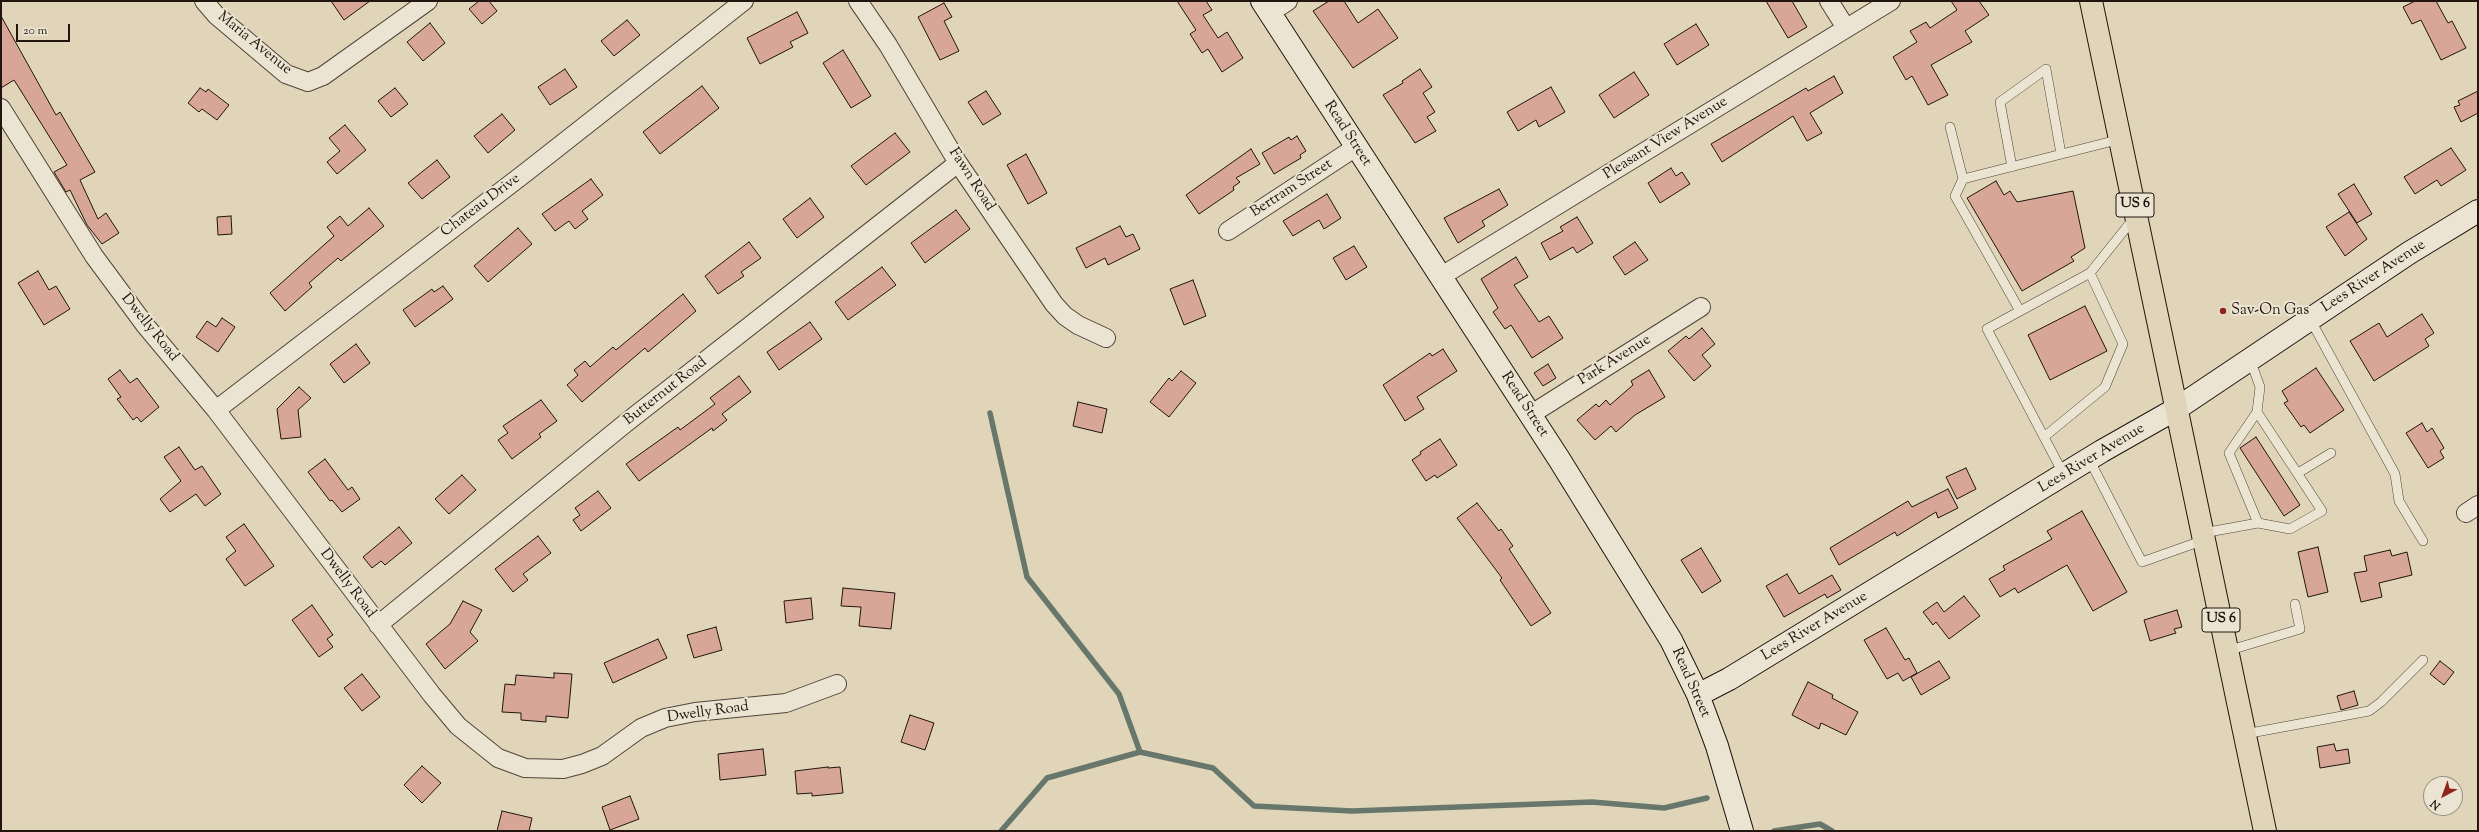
<!DOCTYPE html>
<style>
body{margin:0}
#map{position:relative;width:2479px;height:832px;overflow:hidden;background:#e0d5b9;font-family:"Sorts Mill Goudy",serif}
canvas{display:block}
.frame{position:absolute;inset:0;border:2px solid #21150e;pointer-events:none}
.north{position:absolute;left:2423px;top:776px;width:40px;height:40px;box-sizing:border-box;background:#ebe4d2;border:1px solid #9a9184;border-radius:50%;rotate:221deg;font-size:11px;font-weight:700;line-height:16px;text-align:center;color:#21150e}
.north::after{content:'';display:block;margin:auto;width:14px;height:18px;background:#8f2418;clip-path:polygon(50% 0,100% 100%,50% 72%,0 100%)}
.scale{position:absolute;left:16px;top:24px;width:54px;height:18px;box-sizing:border-box;border:2px solid #21150e;border-top:0;padding-left:5px;font-size:12px;line-height:14px;white-space:nowrap;color:#21150e;-webkit-text-stroke:3px #ebe4d2;paint-order:stroke}
</style>
<div id="map">
<canvas width="2479" height="832"></canvas>
<div class="frame"></div>
<div class="north">N</div>
<div class="scale">20 m</div>
</div>
<script>
const g = document.querySelector('canvas').getContext('2d');
g.lineJoin = 'round';
function shape(rows) {
  const path = new Path2D();
  for (const r of rows) {
    path.moveTo(r[0], r[1]);
    for (let i = 2; i < r.length; i += 2) path.lineTo(r[i], r[i + 1]);
  }
  return path;
}
function stroke(path, color, width, dash) {
  g.strokeStyle = color;
  g.lineWidth = width;
  g.lineCap = dash ? 'butt' : 'round';
  g.setLineDash(dash || []);
  g.stroke(path);
}
function fillPath(path, color) {
  g.fillStyle = color;
  g.fill(path, 'evenodd');
}
function write(font, color, halo, rows, align = 'center') {
  g.font = font + ' "Sorts Mill Goudy",serif';
  g.lineWidth = 4;
  g.setLineDash([]);
  g.textBaseline = 'middle';
  g.strokeStyle = halo;
  g.fillStyle = color;
  for (const [text, x, y, turn = 0] of rows) {
    g.save();
    g.translate(x, y);
    g.rotate((+turn || 0) * Math.PI / 180);
    g.textAlign = isNaN(turn) ? turn : align;
    if (halo) g.strokeText(text, 0, 0);
    g.fillText(text, 0, 0);
    g.restore();
  }
}
stroke(shape([
 [990,413,1027,577,1119,694,1140,752],
 [1001,831,1047,778,1140,752,1213,768,1254,806,1352,811,1592,802,1664,808,1707,798],
 [1774,831,1820,824,1832,831]
]), '#67776b', 5.5);
const building = shape([
 [331,1,370,1,344,20,331,1],
 [479,1,489,1,497,11,482,24,469,9,479,1],
 [1177,1,1206,1,1212,10,1203,15,1218,38,1227,32,1243,58,1222,72,1208,49,1202,53,1190,34,1196,30,1177,1],
 [1329,1,1344,1,1358,23,1378,9,1398,38,1353,68,1313,11,1329,1],
 [1766,1,1792,1,1807,27,1788,38,1766,1],
 [1951,1,1979,1,1989,15,1965,31,1972,42,1931,65,1948,95,1928,105,1912,76,1906,80,1893,57,1917,42,1910,31,1926,22,1930,28,1957,10,1951,1],
 [2415,1,2436,1,2448,23,2452,21,2466,48,2441,60,2421,20,2412,24,2403,7,2415,1],
 [944,3,952,17,944,21,959,51,940,60,918,17,944,3],
 [797,12,808,33,790,42,793,47,760,64,747,38,797,12],
 [1,16,56,115,60,112,95,172,80,180,98,219,106,213,119,233,102,244,87,225,70,190,66,192,54,172,67,165,21,91,14,80,1,88,1,16],
 [627,20,640,35,614,56,601,41,627,20],
 [430,23,445,43,423,61,407,42,430,23],
 [1696,24,1709,45,1677,65,1664,44,1696,24],
 [843,50,871,96,851,108,823,63,843,50],
 [565,69,577,87,550,105,538,87,565,69],
 [1420,69,1432,87,1423,93,1435,112,1427,117,1436,131,1415,143,1383,95,1403,83,1402,81,1420,69],
 [1634,72,1649,95,1614,118,1599,95,1634,72],
 [1834,76,1843,93,1810,113,1822,133,1807,141,1793,116,1722,162,1711,144,1806,88,1808,91,1834,76],
 [702,86,719,108,660,154,643,132,702,86],
 [1551,87,1565,112,1539,127,1536,120,1518,131,1507,112,1551,87],
 [200,88,206,92,208,89,229,105,217,120,202,109,199,112,188,103,200,88],
 [395,88,408,104,391,117,378,101,395,88],
 [986,91,1001,114,983,125,968,102,986,91],
 [2478,91,2478,113,2461,122,2454,107,2460,105,2458,101,2478,91],
 [502,114,515,130,488,153,474,136,502,114],
 [345,125,366,150,337,174,327,162,340,151,329,138,345,125],
 [895,133,910,152,866,185,851,166,895,133],
 [1297,136,1306,151,1300,155,1301,158,1274,174,1262,153,1289,137,1291,140,1297,136],
 [2451,148,2466,170,2441,186,2437,180,2415,194,2404,177,2451,148],
 [1251,149,1260,164,1236,178,1240,182,1233,187,1234,190,1199,214,1186,195,1251,149],
 [1026,154,1047,193,1028,204,1007,165,1026,154],
 [437,160,450,177,422,199,408,183,437,160],
 [1671,168,1676,176,1682,172,1690,184,1660,203,1648,183,1671,168],
 [591,179,603,195,582,211,588,219,575,229,569,221,555,231,542,214,591,179],
 [1996,181,2004,195,2010,191,2017,202,2073,191,2085,248,2071,257,2074,261,2022,291,1967,198,1996,181],
 [2354,184,2372,214,2357,223,2338,194,2354,184],
 [1499,189,1508,205,1482,221,1485,226,1458,243,1444,218,1499,189],
 [1327,194,1341,218,1324,229,1319,220,1293,236,1283,221,1327,194],
 [810,198,824,217,797,238,783,219,810,198],
 [369,208,384,226,341,261,338,258,309,283,312,287,285,311,270,293,334,236,327,227,340,216,348,226,369,208],
 [956,210,970,229,925,263,911,243,956,210],
 [2349,212,2367,239,2345,256,2326,227,2349,212],
 [231,216,232,234,218,235,217,217,231,216],
 [1577,217,1593,243,1577,253,1573,247,1550,260,1541,243,1563,231,1560,227,1577,217],
 [1120,226,1126,237,1133,234,1140,249,1108,265,1105,258,1086,268,1076,248,1120,226],
 [518,228,532,244,488,282,474,266,518,228],
 [749,242,761,258,741,272,744,276,718,294,705,276,749,242],
 [1635,242,1648,260,1625,275,1613,257,1635,242],
 [1354,246,1367,267,1346,280,1333,258,1354,246],
 [1516,257,1528,277,1514,285,1539,322,1549,316,1563,338,1532,358,1511,325,1505,329,1493,312,1498,308,1481,279,1516,257],
 [882,267,896,285,848,320,835,302,882,267],
 [38,271,49,290,56,286,70,309,44,325,18,283,38,271],
 [1193,280,1206,316,1184,325,1170,289,1193,280],
 [443,286,453,299,415,327,403,310,432,289,434,292,443,286],
 [683,294,696,311,648,352,645,348,582,402,567,385,578,375,574,370,585,361,590,367,613,347,616,350,683,294],
 [2085,306,2107,351,2050,380,2028,335,2085,306],
 [2422,314,2434,333,2425,339,2429,346,2374,381,2350,341,2379,323,2387,337,2422,314],
 [222,318,235,327,218,352,196,337,207,321,216,327,222,318],
 [810,322,822,339,779,370,767,352,810,322],
 [1702,328,1715,344,1702,355,1711,366,1694,381,1668,351,1686,336,1689,339,1702,328],
 [356,344,370,363,344,383,330,364,356,344],
 [1443,349,1457,371,1417,397,1424,409,1405,421,1383,385,1430,353,1432,356,1443,349],
 [1548,364,1556,378,1543,386,1534,373,1548,364],
 [2316,368,2344,410,2310,433,2304,425,2301,427,2284,403,2288,401,2282,391,2316,368],
 [120,370,130,383,137,378,159,407,141,422,137,417,133,420,117,399,121,397,108,379,120,370],
 [1649,370,1665,397,1635,415,1616,432,1611,426,1595,440,1577,420,1596,404,1599,407,1606,400,1610,405,1633,385,1631,381,1649,370],
 [1181,371,1196,383,1169,417,1150,402,1169,378,1172,381,1181,371],
 [739,376,751,392,722,414,727,420,713,431,712,428,639,481,626,464,678,427,680,430,715,404,710,398,739,376],
 [299,387,311,398,298,410,301,437,281,439,277,409,299,387],
 [541,400,557,421,539,434,541,437,512,459,498,440,508,433,503,426,541,400],
 [1078,402,1107,409,1102,433,1073,426,1078,402],
 [2422,423,2427,432,2432,428,2444,448,2440,451,2444,458,2428,468,2406,433,2422,423],
 [2256,437,2300,505,2284,516,2240,448,2256,437],
 [1440,439,1457,465,1437,478,1435,475,1426,481,1412,460,1421,454,1420,452,1440,439],
 [179,447,195,470,202,466,221,494,205,506,196,494,170,512,160,499,181,481,164,457,179,447],
 [325,459,348,490,352,487,360,499,342,512,332,500,330,501,308,472,325,459],
 [1966,468,1976,489,1957,499,1946,477,1966,468],
 [462,475,476,490,449,514,435,499,462,475],
 [1948,489,1958,508,1938,518,1936,512,1897,536,1895,532,1839,565,1830,548,1908,501,1912,507,1948,489],
 [598,491,611,508,581,531,573,520,580,515,575,508,598,491],
 [1477,503,1499,531,1501,529,1513,546,1509,549,1551,613,1531,626,1500,580,1502,578,1457,518,1477,503],
 [2082,511,2127,592,2093,611,2067,565,2018,593,2015,588,2000,597,1989,579,2005,570,2003,566,2052,539,2047,531,2082,511],
 [244,524,274,566,245,586,226,559,236,551,226,537,244,524],
 [399,527,412,543,385,565,381,561,372,568,363,557,399,527],
 [538,536,551,553,523,574,528,580,513,592,495,569,538,536],
 [2318,547,2328,592,2308,597,2298,552,2318,547],
 [1701,548,1721,581,1702,593,1681,560,1701,548],
 [2390,550,2392,556,2407,552,2412,575,2379,583,2382,597,2361,602,2354,573,2367,571,2364,556,2390,550],
 [1787,574,1799,594,1832,575,1841,590,1827,598,1825,594,1784,617,1766,586,1787,574],
 [843,588,895,593,891,629,859,626,861,607,841,606,843,588],
 [1964,596,1980,616,1949,639,1936,622,1933,625,1923,612,1937,602,1944,612,1964,596],
 [811,598,813,619,786,623,784,601,811,598],
 [463,601,482,610,470,632,478,641,445,669,426,644,450,624,463,601],
 [312,605,333,635,327,639,333,647,319,657,292,620,312,605],
 [2177,610,2182,627,2174,629,2176,633,2150,641,2144,620,2177,610],
 [716,627,722,650,694,658,687,635,716,627],
 [1886,628,1905,660,1909,658,1917,673,1903,681,1898,673,1887,679,1864,640,1886,628],
 [658,639,667,658,613,683,604,663,658,639],
 [1939,661,1950,678,1921,695,1911,677,1939,661],
 [2440,661,2454,672,2444,685,2430,674,2440,661],
 [554,673,572,674,568,718,546,716,546,722,521,720,521,713,502,712,505,684,515,685,516,675,554,678,554,673],
 [362,674,380,697,362,711,344,688,362,674],
 [1808,682,1833,695,1832,698,1858,712,1846,735,1821,723,1819,729,1792,715,1808,682],
 [2354,691,2358,705,2341,710,2337,696,2354,691],
 [910,715,934,723,925,750,901,742,910,715],
 [2334,744,2336,751,2348,749,2350,763,2320,768,2317,747,2334,744],
 [763,749,766,775,720,780,718,754,763,749],
 [422,766,441,783,422,803,404,785,422,766],
 [828,767,828,768,840,767,843,793,812,796,812,793,797,794,795,771,828,767],
 [630,796,639,819,610,830,602,807,630,796],
 [502,811,532,818,529,831,497,831,502,811]
]);
fillPath(building, '#d7a697');
stroke(building, '#21150e', 1);
const service = shape([
 [1950,127,1963,179,2121,139],
 [2012,167,2000,102,2046,69,2061,154],
 [1963,179,1955,196,2020,311],
 [2310,319,2395,474,2399,501,2423,541],
 [2257,412,2229,453,2258,523],
 [2044,437,2105,387,2123,344,2090,273],
 [2089,459,2142,562,2204,540],
 [2298,473,2331,453],
 [2064,475,1987,329,2090,273,2134,218],
 [2203,533,2258,523,2290,529,2322,511,2257,412,2260,387,2250,359],
 [2227,651,2300,629,2295,604],
 [2245,734,2369,711,2381,702,2423,660]
]);
const minor = shape([
 [204,1,216,15,286,74,308,82,323,76,428,1],
 [858,1,888,45,958,163,1054,304,1065,316,1078,325,1106,338],
 [1829,1,1846,28],
 [1270,13,1288,1],
 [1,108,94,256,145,325,216,410,432,695,458,726,498,758,525,768,563,769,582,764,602,756,641,728,665,718,695,712,786,703,837,684],
 [1228,231,1356,147],
 [1440,277,1891,1],
 [216,410,525,173,744,1],
 [1530,415,1701,307],
 [2466,513,2478,505],
 [378,625,627,422,958,163]
]);
const secondary = shape([
 [1262,1,1559,459,1671,640,1698,695,1717,746,1742,831],
 [1698,695,1729,679,2102,451,2176,409,2409,253,2478,211]
]);
const primary = shape([
 [2091,1,2265,831]
]);
stroke(service, '#514539', 10);
stroke(minor, '#514539', 20);
stroke(secondary, '#21150e', 24);
stroke(primary, '#21150e', 24);
stroke(service, '#ebe4d2', 9);
stroke(minor, '#ebe4d2', 18);
stroke(secondary, '#ebe4d2', 22);
stroke(primary, '#e0d5b9', 22);
for (const [x, y, r, color] of [
 [2223,311,4,"#8f2418"]
]) {
  const dot = new Path2D();
  dot.arc(x, y, r, 0, 2 * Math.PI);
  g.fillStyle = color;
  g.fill(dot);
  stroke(dot, '#ebe4d2', 1.5);
}
for (const [x, y, w] of [
 [2135,205,38],
 [2221,620,38]
]) {
  const box = new Path2D();
  box.roundRect(x - w / 2, y - 12, w, 24, 3);
  g.fillStyle = '#ebe4d2';
  g.fill(box);
  stroke(box, '#21150e', 1);
}
write('bold 14px', '#21150e', null, [
 ["US 6",2135,205],
 ["US 6",2221,620]
]);
write('15px', '#21150e', '#ebe4d2', [
 ["Maria Avenue",254,44,39],
 ["Read Street",1347,134,57],
 ["Pleasant View Avenue",1666,139,-32],
 ["Fawn Road",971,180,57],
 ["Bertram Street",1292,189,-33],
 ["Chateau Drive",481,206,-37],
 ["Lees River Avenue",2374,277,-33],
 ["Dwelly Road",149,328,51],
 ["Park Avenue",1615,361,-32],
 ["Butternut Road",666,392,-38],
 ["Read Street",1524,405,57],
 ["Lees River Avenue",2092,459,-31],
 ["Dwelly Road",347,584,53],
 ["Lees River Avenue",1815,627,-31],
 ["Read Street",1690,683,66],
 ["Dwelly Road",708,713,-8]
]);
write('15px', '#21150e', '#ebe4d2', [
 ["Sav-On Gas",2231,311]
], 'left');
</script>
